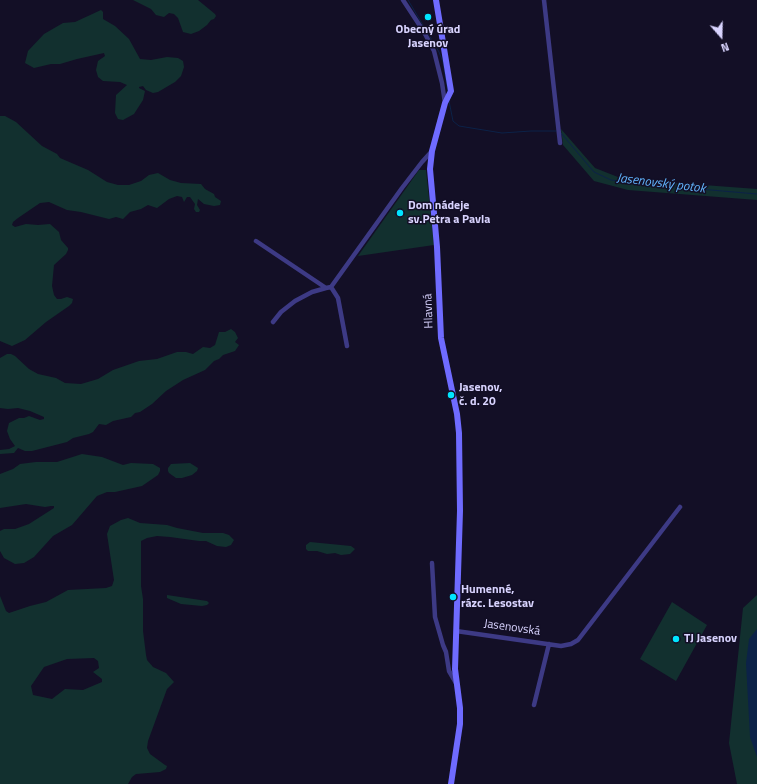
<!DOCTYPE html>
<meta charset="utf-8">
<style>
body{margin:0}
#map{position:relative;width:757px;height:784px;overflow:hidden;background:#130f26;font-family:"Titillium Web",sans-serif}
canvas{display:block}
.north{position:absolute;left:701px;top:16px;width:40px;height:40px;-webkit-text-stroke:3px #130f26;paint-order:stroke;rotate:160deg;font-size:11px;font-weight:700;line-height:16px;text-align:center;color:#d9d4ff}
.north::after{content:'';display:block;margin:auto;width:14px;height:18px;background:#d9d4ff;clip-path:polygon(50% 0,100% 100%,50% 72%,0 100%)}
</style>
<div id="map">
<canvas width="757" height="784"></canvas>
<div class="north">N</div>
</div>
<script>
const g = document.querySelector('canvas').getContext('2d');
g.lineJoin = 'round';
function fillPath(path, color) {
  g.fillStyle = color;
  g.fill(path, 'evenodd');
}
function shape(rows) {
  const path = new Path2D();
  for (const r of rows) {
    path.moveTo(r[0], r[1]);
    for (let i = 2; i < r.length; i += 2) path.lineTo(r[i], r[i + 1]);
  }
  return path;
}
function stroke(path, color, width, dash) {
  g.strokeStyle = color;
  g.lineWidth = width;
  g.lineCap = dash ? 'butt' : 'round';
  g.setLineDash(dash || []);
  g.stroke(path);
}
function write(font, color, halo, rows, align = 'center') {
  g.font = font + ' "Titillium Web",sans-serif';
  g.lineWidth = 3;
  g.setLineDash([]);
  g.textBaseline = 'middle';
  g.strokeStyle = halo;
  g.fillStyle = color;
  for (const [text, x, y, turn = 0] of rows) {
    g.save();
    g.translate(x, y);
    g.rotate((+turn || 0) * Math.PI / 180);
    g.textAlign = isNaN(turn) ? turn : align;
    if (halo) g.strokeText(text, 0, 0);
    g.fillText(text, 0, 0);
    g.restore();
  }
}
fillPath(shape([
 [133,0,198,0,215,14,216,16,214,19,211,20,207,25,199,31,191,34,183,32,178,18,174,14,169,13,164,17,156,15,151,9],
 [101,10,103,12,103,19,115,26,129,39,140,59,151,60,167,57,178,58,183,61,184,67,181,76,175,82,158,92,153,93,146,90,143,86,139,87,139,88,145,91,143,100,134,114,123,120,118,119,115,113,116,95,127,85,120,82,103,81,98,77,96,70,98,61,105,56,104,53,77,59,60,64,51,64,34,68,25,63,28,51,44,34,63,23,75,22],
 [0,116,5,116,16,122,42,146,57,154,60,158,88,170,107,182,118,185,129,185,141,181,149,175,158,173,170,180,181,183,201,184,205,189,214,194,215,197,221,201,220,205,214,206,204,204,198,199,197,205,200,210,199,212,196,212,194,209,195,204,190,197,187,197,184,202,182,197,177,196,169,199,157,208,148,205,141,209,130,212,123,219,116,217,109,219,81,212,67,210,49,202,40,203,18,218,13,222,12,225,15,227,26,224,38,225,50,224,59,232,61,240,68,248,68,250,66,254,54,265,52,286,54,295,57,299,61,299,67,297,73,299,72,303,69,306,46,322,25,340,12,346,0,341],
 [561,129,595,168,623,179,757,189,757,200,628,190,594,181,563,145],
 [419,170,426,170,434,245,358,256],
 [231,329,235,332,238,338,235,342,239,345,235,351,223,355,219,359,214,361,205,370,183,380,166,391,152,404,140,412,135,413,131,417,113,421,106,425,99,424,93,432,89,434,73,438,67,442,32,451,25,451,18,448,14,453,0,454,0,450,9,449,15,446,10,439,7,431,9,423,19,418,24,418,29,416,40,420,44,419,44,417,30,411,18,408,8,409,0,408,0,358,7,354,11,354,15,356,29,369,38,374,56,378,65,383,81,384,98,379,113,370,139,361,157,359,177,352,186,352,193,354,203,347,210,348,215,345,219,332,225,332],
 [82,454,102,457,123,465,131,463,153,464,160,468,160,471,158,475,142,486,115,492,107,492,97,496,72,525,53,536,34,557,24,563,15,564,4,558,0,551,0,531,4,529,15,529,29,524,54,508,54,506,51,506,45,507,26,504,0,508,0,474,13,469,20,464,36,462,57,462],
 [190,463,198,468,197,471,192,475,182,478,176,478,169,473,168,471,168,468,171,464],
 [128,518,140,523,167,525,177,528,203,533,223,533,229,535,234,540,231,545,226,547,217,546,206,541,199,541,170,537,157,536,147,538,141,541,141,586,143,599,143,631,146,655,147,660,153,667,166,673,174,682,167,689,148,741,147,748,150,754,165,765,167,766,166,769,160,772,136,774,132,777,128,784,0,784,0,596,6,611,9,613,30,606,46,602,68,590,106,588,112,586,114,580,107,534,110,526,121,520],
 [94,658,98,661,99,668,93,672,102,679,102,682,83,690,65,689,52,699,33,695,31,686,44,667,67,659],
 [310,542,351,546,355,549,350,554,341,555,335,553,327,554,317,551,308,551,306,549,306,545],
 [167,595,207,601,209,603,207,605,202,606,181,604,167,598],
 [757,595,757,784,737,784,729,743,743,608],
 [672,602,707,625,676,681,640,659]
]), '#12302f');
fillPath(shape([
 [757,629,757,757,750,737,746,663,749,639]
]), '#0c2248');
stroke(shape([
 [408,0,439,52,443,62,448,92],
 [449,101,453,121,459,126,502,133,531,131,556,131],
 [561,133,594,172,611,180,665,186,757,194]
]), '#0c2248', 1);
stroke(shape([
 [403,0,424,32,434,51,442,83,445,103],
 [544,0,560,143],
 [256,241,326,288,331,287,402,188,422,162,432,151],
 [331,287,338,298,347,346],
 [273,322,281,312,295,301,312,292,326,288],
 [432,563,435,617,443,645,446,652,449,671,456,683],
 [456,631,561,646,571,644,578,640,680,507],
 [534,705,549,644]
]), '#3d3a85', 4.5);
stroke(shape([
 [436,0,451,91,445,103,432,151,430,169,437,247,441,338,457,414,459,433,460,511,455,669,460,708,460,724,451,784]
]), '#6f6bff', 6);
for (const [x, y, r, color] of [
 [428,17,4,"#00e5ff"],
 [400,213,4,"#00e5ff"],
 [451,395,4,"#00e5ff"],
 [453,597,4,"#00e5ff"],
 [676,639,4,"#00e5ff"]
]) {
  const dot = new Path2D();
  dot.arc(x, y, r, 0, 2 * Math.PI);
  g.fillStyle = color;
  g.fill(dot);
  stroke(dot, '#130f26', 1.5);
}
write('bold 12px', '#d9d4ff', '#130f26', [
 ["Obecný úrad",428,30,"center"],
 ["Jasenov",428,44,"center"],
 ["Dom nádeje",408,206],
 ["sv.Petra a Pavla",408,220],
 ["Jasenov,",459,388],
 ["č. d. 20",459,402],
 ["Humenné,",461,590],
 ["rázc. Lesostav",461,604],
 ["TJ Jasenov",684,639]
], 'left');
write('12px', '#d9d4ff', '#130f26', [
 ["Hlavná",429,311,-92],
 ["Jasenovská",512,628,8]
]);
write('italic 13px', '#62b6ff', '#130f26', [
 ["Jasenovský potok",661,184,7]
]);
</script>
